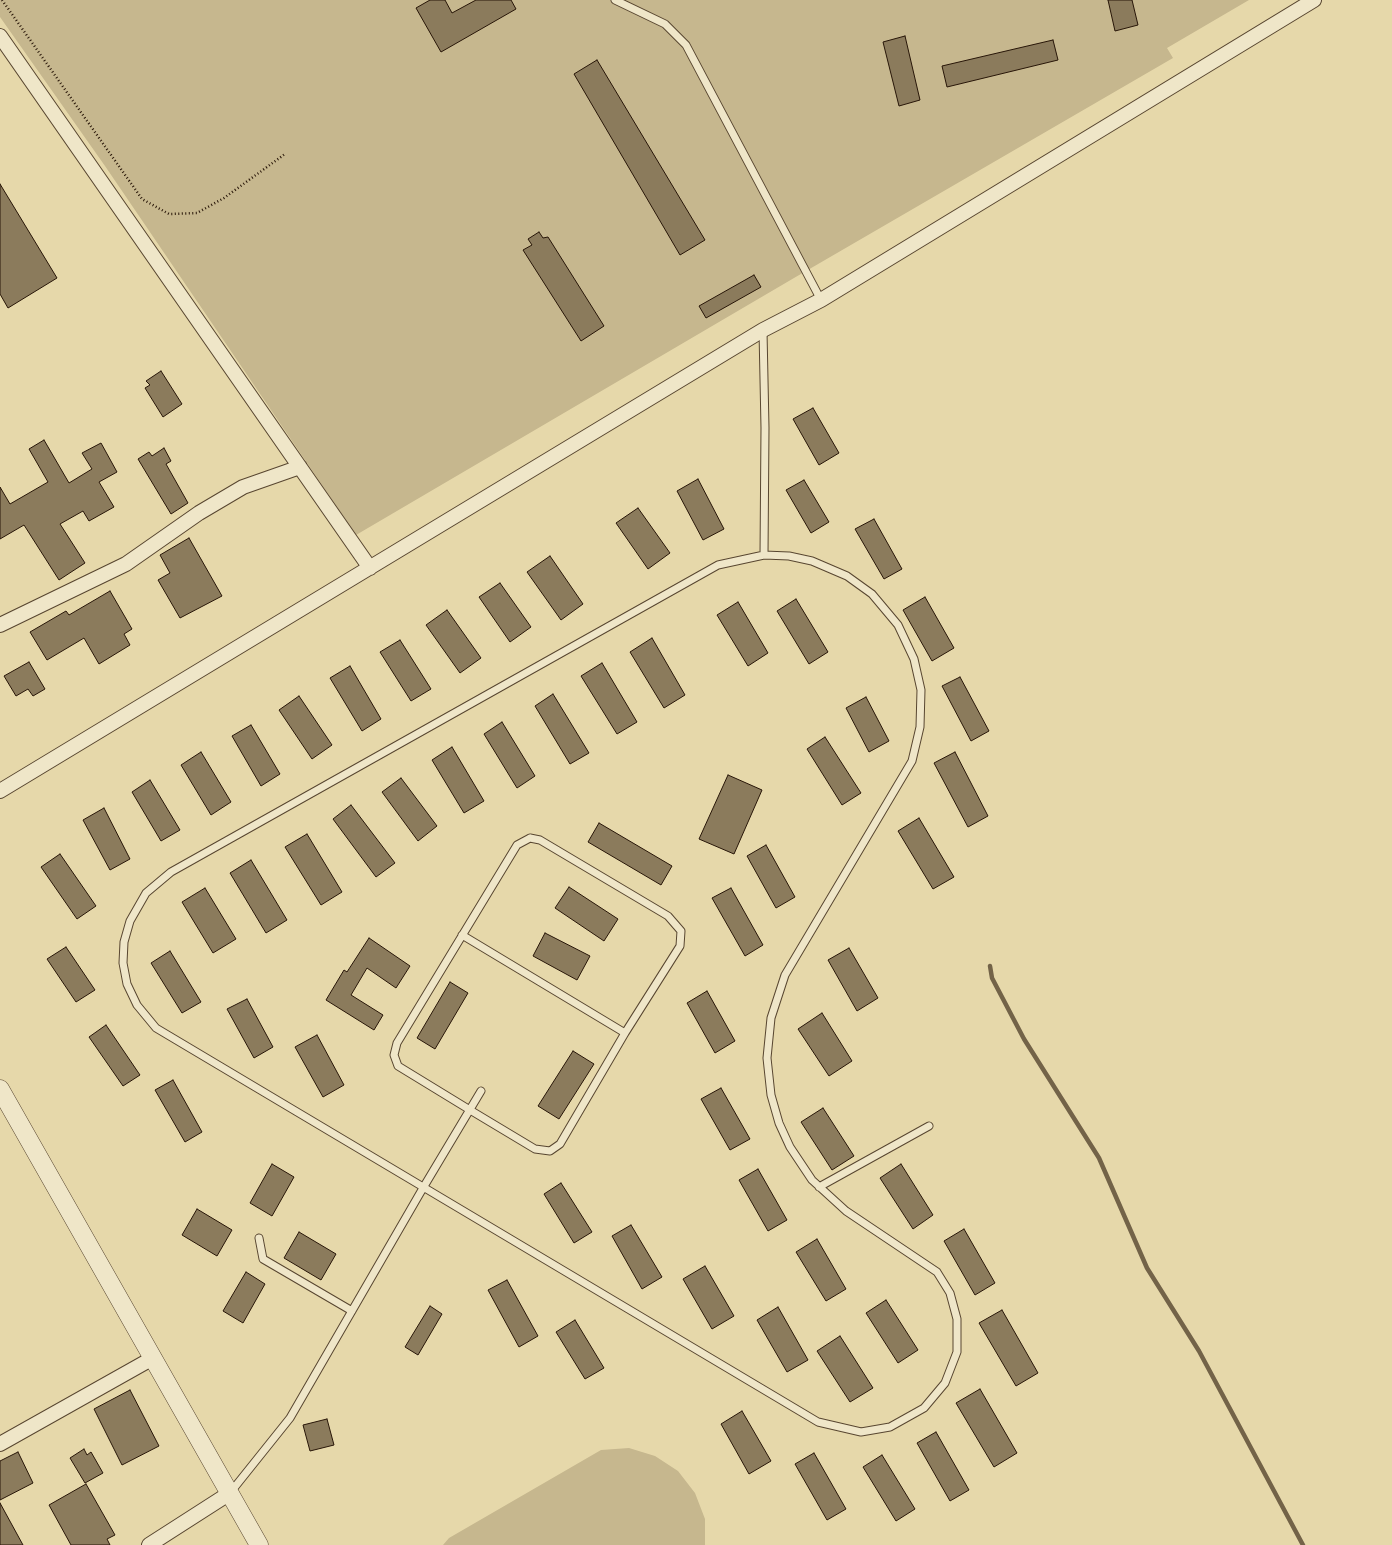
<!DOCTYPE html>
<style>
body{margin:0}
canvas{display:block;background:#e6d8aa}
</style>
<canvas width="1392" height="1545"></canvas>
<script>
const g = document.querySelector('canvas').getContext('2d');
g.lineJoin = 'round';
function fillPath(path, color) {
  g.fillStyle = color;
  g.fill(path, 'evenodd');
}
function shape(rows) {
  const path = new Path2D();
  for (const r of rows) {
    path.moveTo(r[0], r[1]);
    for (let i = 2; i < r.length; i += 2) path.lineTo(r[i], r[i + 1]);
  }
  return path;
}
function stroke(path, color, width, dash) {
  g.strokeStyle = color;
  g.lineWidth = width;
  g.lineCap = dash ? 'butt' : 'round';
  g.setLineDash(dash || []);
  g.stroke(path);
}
fillPath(shape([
 [0,0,1249,0,1167,48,1173,58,794,278,356,535,105,166,0,17],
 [629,1448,655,1456,678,1471,695,1493,705,1519,705,1545,443,1545,449,1538,601,1450]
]), '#c6b78e');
stroke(shape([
 [990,966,992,978,1024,1039,1099,1158,1147,1268,1199,1351,1303,1545]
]), '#736348', 4.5);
const building = shape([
 [430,0,445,0,452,13,476,0,511,0,516,9,441,52,416,8,430,0],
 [1108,0,1132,0,1138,25,1115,31,1108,0],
 [905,36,920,100,899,106,883,42,905,36],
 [1053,40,1058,60,947,87,942,66,1053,40],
 [597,60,705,240,680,255,574,74,597,60],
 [0,184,57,278,8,308,0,294,0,184],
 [539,232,543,238,548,237,604,326,581,341,523,250,532,245,528,239,539,232],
 [754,275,761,287,706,318,699,306,754,275],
 [161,371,182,404,163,417,145,388,150,385,146,381,161,371],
 [813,408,839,453,819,465,793,419,813,408],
 [44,440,69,483,92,469,82,453,101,443,117,472,99,482,114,507,89,521,83,511,60,524,85,563,59,580,24,525,0,539,0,487,10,504,48,482,29,449,44,440],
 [164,448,171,461,166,464,188,503,171,514,138,459,149,452,152,456,164,448],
 [698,479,724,529,703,540,677,491,698,479],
 [804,480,829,522,811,533,786,490,804,480],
 [638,508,670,553,648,569,616,523,638,508],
 [874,519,902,569,884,579,855,529,874,519],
 [189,538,222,596,180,618,158,580,170,573,160,555,189,538],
 [550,556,583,604,561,620,527,572,550,556],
 [500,583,531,627,510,642,479,597,500,583],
 [110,591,132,629,124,634,130,645,99,664,84,638,47,660,30,632,66,611,69,615,110,591],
 [925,597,954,648,932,661,903,610,925,597],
 [796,599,828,652,809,664,777,611,796,599],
 [738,602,768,653,748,666,717,615,738,602],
 [447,610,481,658,460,673,426,625,447,610],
 [652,638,685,695,664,708,630,652,652,638],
 [400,640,431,689,411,701,380,652,400,640],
 [29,662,45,689,33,696,28,689,16,696,4,676,29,662],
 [602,663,637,722,617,734,581,676,602,663],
 [350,666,381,719,362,731,330,678,350,666],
 [960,677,989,731,971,741,942,686,960,677],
 [553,694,589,753,570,764,535,706,553,694],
 [299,696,332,745,312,759,279,710,299,696],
 [866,697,889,741,869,752,846,708,866,697],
 [502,722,535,776,517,788,484,734,502,722],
 [251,725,280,774,261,786,232,736,251,725],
 [825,737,861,793,842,805,807,749,825,737],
 [452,747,484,801,464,813,432,760,452,747],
 [201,752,231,802,211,815,181,765,201,752],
 [955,752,988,816,968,827,934,763,955,752],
 [728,775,762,790,734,854,699,839,728,775],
 [401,778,437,826,418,841,382,792,401,778],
 [150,780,180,830,161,841,132,792,150,780],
 [351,805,395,863,376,877,333,819,351,805],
 [104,808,130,859,110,870,83,820,104,808],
 [919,818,954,877,933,889,898,831,919,818],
 [599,823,672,866,661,885,588,842,599,823],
 [307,834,342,892,321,905,285,847,307,834],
 [766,845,795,897,776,908,747,856,766,845],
 [60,854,96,906,77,919,41,867,60,854],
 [251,860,287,920,266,933,230,873,251,860],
 [569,887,618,919,604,941,555,908,569,887],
 [205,888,236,939,213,953,182,902,205,888],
 [731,888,763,945,745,956,712,898,731,888],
 [545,933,590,956,577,980,533,956,545,933],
 [369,938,410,966,396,988,367,968,351,995,383,1015,374,1030,326,1000,344,970,347,972,369,938],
 [66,947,95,990,76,1002,47,959,66,947],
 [849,948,878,998,857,1011,828,960,849,948],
 [170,951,201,1002,182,1013,151,963,170,951],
 [450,982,468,993,435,1049,417,1038,450,982],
 [707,991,735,1041,715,1053,687,1003,707,991],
 [247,999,273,1047,254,1058,227,1009,247,999],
 [822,1013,852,1061,829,1076,798,1029,822,1013],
 [106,1025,140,1075,123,1086,89,1037,106,1025],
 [317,1035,344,1085,323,1097,295,1047,317,1035],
 [573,1051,594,1064,559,1119,538,1106,573,1051],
 [173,1080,202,1132,185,1142,155,1090,173,1080],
 [721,1088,750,1139,730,1150,701,1099,721,1088],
 [823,1108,854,1156,832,1170,801,1122,823,1108],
 [272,1164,294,1177,272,1216,250,1203,272,1164],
 [901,1164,933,1215,913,1229,880,1178,901,1164],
 [758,1169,787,1220,768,1231,739,1180,758,1169],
 [561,1183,592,1232,574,1243,544,1194,561,1183],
 [197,1209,232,1230,217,1256,182,1235,197,1209],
 [631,1225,662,1277,642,1289,612,1236,631,1225],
 [964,1229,995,1283,975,1295,944,1241,964,1229],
 [299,1232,336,1254,321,1280,284,1258,299,1232],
 [817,1239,846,1289,826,1301,796,1252,817,1239],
 [705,1266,734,1316,712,1329,683,1279,705,1266],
 [246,1272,265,1284,243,1323,223,1311,246,1272],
 [507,1280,538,1336,519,1347,488,1290,507,1280],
 [886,1300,918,1350,898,1363,866,1313,886,1300],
 [430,1306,442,1314,418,1355,405,1347,430,1306],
 [778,1307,808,1360,787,1372,757,1320,778,1307],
 [1002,1310,1038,1373,1016,1386,979,1323,1002,1310],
 [575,1320,604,1368,585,1379,556,1332,575,1320],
 [840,1336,873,1388,850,1402,817,1351,840,1336],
 [980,1389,1017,1453,994,1467,956,1403,980,1389],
 [130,1390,159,1446,122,1465,94,1409,130,1390],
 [742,1411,771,1461,749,1474,721,1424,742,1411],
 [327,1419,334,1445,310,1451,303,1425,327,1419],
 [936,1432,969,1490,950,1501,917,1443,936,1432],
 [84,1449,87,1455,91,1452,103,1473,85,1483,70,1458,84,1449],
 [18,1452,33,1483,0,1500,0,1461,18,1452],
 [814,1453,846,1509,827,1520,795,1464,814,1453],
 [882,1455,915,1509,896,1521,863,1467,882,1455],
 [86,1484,115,1535,107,1539,110,1545,71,1545,49,1505,86,1484],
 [0,1503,23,1545,0,1545,0,1503]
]);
fillPath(building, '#8b7b5c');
stroke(building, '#281608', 1);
const service = shape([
 [615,0,665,24,686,45,821,300],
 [763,331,765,428,764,555],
 [764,555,789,556,812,561,847,576,872,594,898,625,914,659,921,690,920,727,912,761,785,975,771,1018,767,1058,771,1095,779,1123,790,1147,812,1180,846,1211,937,1272,950,1293,957,1319,957,1352,945,1383,924,1408,890,1427,861,1432,818,1422,156,1028,137,1005,127,984,123,963,124,942,130,921,146,893,171,872,718,565,764,555],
 [530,838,540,840,668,916,681,931,680,946,625,1033,560,1144,550,1151,535,1149,470,1110,398,1066,394,1055,397,1043,517,845,530,838],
 [462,935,625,1033],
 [819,1187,929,1126],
 [259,1238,263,1259,352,1311],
 [230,1493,290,1418,423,1188,481,1091]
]);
const minor = shape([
 [0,36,370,568],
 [0,625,126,564,199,513,243,487,300,467],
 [0,791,763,330,821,300,1314,0],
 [0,1444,153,1358],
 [149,1545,230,1493]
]);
const tertiary = shape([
 [0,1089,259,1545]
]);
stroke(service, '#584630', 9);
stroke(minor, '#584630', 16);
stroke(tertiary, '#584630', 19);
stroke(shape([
 [2,0,142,199,169,214,197,213,224,198,285,154]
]), '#281608', 2.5, [1, 2.5]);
stroke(service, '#efe6c8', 7);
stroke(minor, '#efe6c8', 14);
stroke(tertiary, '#efe6c8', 18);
</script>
